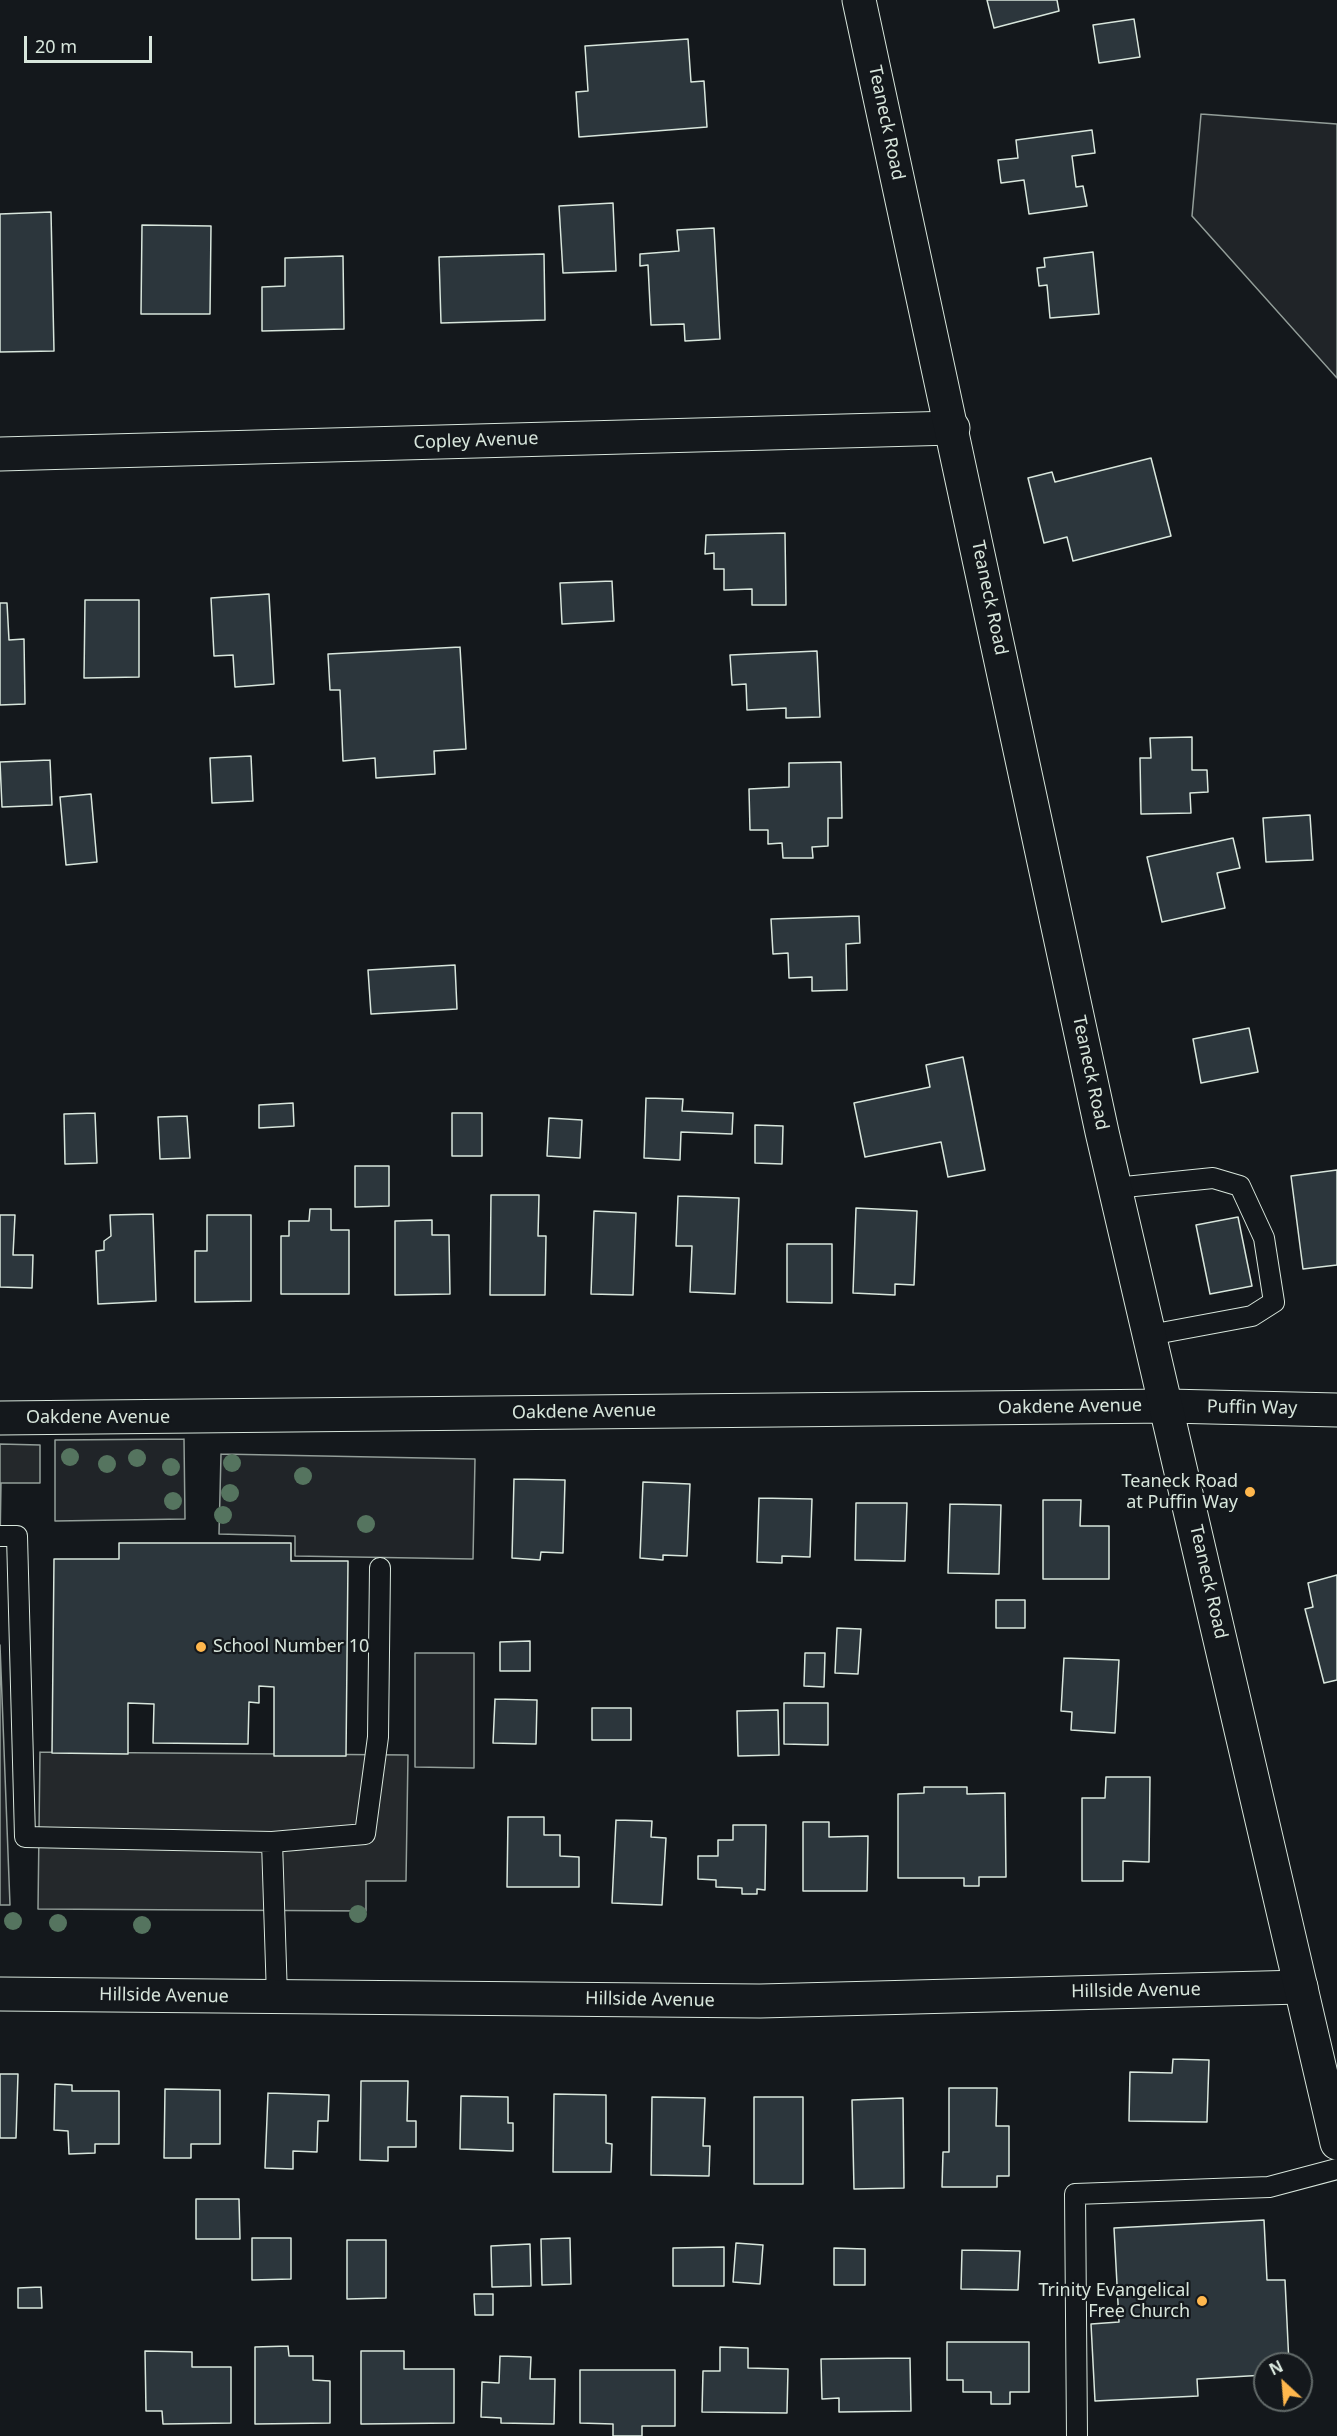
<!DOCTYPE html>
<style>
body{margin:0}
#map{position:relative;width:1337px;height:2436px;overflow:hidden;background:#14181c;font-family:"Noto Sans",sans-serif}
canvas{display:block}
.north{position:absolute;left:1253px;top:2352px;width:60px;height:60px;box-sizing:border-box;background:#14181c;border:2px solid #626a69;border-radius:50%;rotate:334deg;font-size:16px;font-weight:700;line-height:24px;text-align:center;color:#d8e6dc}
.north::after{content:'';display:block;margin:auto;width:21px;height:27px;background:#ffb74d;clip-path:polygon(50% 0,100% 100%,50% 72%,0 100%)}
.scale{position:absolute;left:24px;top:36px;width:128px;height:27px;box-sizing:border-box;border:3px solid #d8e6dc;border-top:0;padding-left:8px;font-size:18px;line-height:21px;white-space:nowrap;color:#d8e6dc;-webkit-text-stroke:4px #14181c;paint-order:stroke}
</style>
<div id="map">
<canvas width="1337" height="2436"></canvas>
<div class="north">N</div>
<div class="scale">20 m</div>
</div>
<script>
const g = document.querySelector('canvas').getContext('2d');
g.lineJoin = 'round';
function fillPath(path, color) {
  g.fillStyle = color;
  g.fill(path, 'evenodd');
}
function shape(rows) {
  const path = new Path2D();
  for (const r of rows) {
    path.moveTo(r[0], r[1]);
    for (let i = 2; i < r.length; i += 2) path.lineTo(r[i], r[i + 1]);
  }
  return path;
}
function stroke(path, color, width, dash) {
  g.strokeStyle = color;
  g.lineWidth = width;
  g.lineCap = dash ? 'butt' : 'round';
  g.setLineDash(dash || []);
  g.stroke(path);
}
function write(font, color, halo, rows, align = 'center') {
  g.font = font + ' "Noto Sans",sans-serif';
  g.lineWidth = 4.5;
  g.setLineDash([]);
  g.textBaseline = 'middle';
  g.strokeStyle = halo;
  g.fillStyle = color;
  for (const [text, x, y, turn = 0] of rows) {
    g.save();
    g.translate(x, y);
    g.rotate((+turn || 0) * Math.PI / 180);
    g.textAlign = isNaN(turn) ? turn : align;
    if (halo) g.strokeText(text, 0, 0);
    g.fillText(text, 0, 0);
    g.restore();
  }
}
const green = shape([
 [1201,114,1337,124,1337,378,1192,216,1201,114],
 [184,1439,185,1519,55,1521,55,1440,184,1439],
 [221,1454,475,1459,473,1559,295,1556,295,1536,219,1534,221,1454],
 [0,1645,10,1905,0,1905,0,1645],
 [415,1653,474,1653,474,1768,415,1767,415,1653]
]);
fillPath(green, '#202428');
stroke(green, '#939e99', 1.5);
const parking = shape([
 [0,1444,40,1445,40,1483,1,1483,0,1545,0,1444],
 [40,1752,408,1755,406,1881,366,1881,366,1911,38,1909,40,1752]
]);
fillPath(parking, '#24282b');
stroke(parking, '#939e99', 1.5);
const building = shape([
 [987,0,1057,0,1059,11,994,28,987,0],
 [1134,19,1140,57,1099,63,1093,25,1134,19],
 [688,39,691,82,704,81,707,127,579,137,576,92,588,91,585,46,688,39],
 [1092,130,1095,153,1072,156,1076,187,1083,186,1087,206,1029,214,1024,180,1001,183,998,160,1018,158,1016,140,1092,130],
 [613,203,616,271,563,273,559,206,613,203],
 [51,212,54,351,0,352,0,214,51,212],
 [142,225,211,226,210,314,141,314,142,225],
 [714,228,720,339,685,341,684,324,651,325,648,265,640,266,640,254,679,251,677,230,714,228],
 [1093,252,1099,314,1050,318,1047,285,1039,286,1037,268,1045,267,1044,258,1093,252],
 [544,254,545,320,441,323,439,257,544,254],
 [343,256,344,329,262,331,262,287,285,286,285,258,343,256],
 [1151,458,1171,536,1073,561,1067,537,1044,543,1028,478,1052,472,1055,482,1151,458],
 [785,533,786,605,752,605,752,589,724,590,724,569,714,569,714,553,705,554,706,535,785,533],
 [612,581,614,621,562,624,560,583,612,581],
 [269,594,274,684,235,687,233,655,214,656,211,598,269,594],
 [85,600,139,600,139,677,84,678,85,600],
 [0,603,7,603,9,640,24,639,25,704,0,705,0,603],
 [460,647,466,749,434,751,435,774,376,778,375,758,343,761,340,690,330,690,328,654,460,647],
 [817,651,820,717,786,718,786,708,747,710,746,684,732,685,730,655,817,651],
 [1192,737,1192,770,1207,770,1208,792,1190,793,1191,813,1141,814,1140,758,1151,758,1150,738,1192,737],
 [251,756,253,801,212,803,210,758,251,756],
 [50,760,52,805,2,807,0,762,50,760],
 [841,762,842,818,828,818,828,846,812,847,813,858,783,858,782,843,768,844,768,830,750,830,749,789,789,787,789,763,841,762],
 [91,794,97,862,66,865,60,797,91,794],
 [1310,815,1313,860,1266,862,1263,818,1310,815],
 [1233,838,1240,868,1217,873,1225,908,1162,922,1147,857,1233,838],
 [859,916,860,943,846,944,847,990,812,991,812,977,789,978,788,953,773,954,771,919,859,916],
 [455,965,457,1009,371,1014,368,970,455,965],
 [1249,1028,1258,1072,1201,1083,1193,1039,1249,1028],
 [963,1057,985,1170,948,1177,941,1142,865,1157,854,1103,930,1087,926,1065,963,1057],
 [646,1098,683,1099,682,1111,733,1113,732,1134,681,1132,680,1160,644,1158,646,1098],
 [293,1103,294,1126,259,1128,259,1105,293,1103],
 [95,1113,97,1163,65,1164,64,1114,95,1113],
 [452,1113,482,1113,482,1156,452,1156,452,1113],
 [187,1116,190,1158,160,1159,158,1117,187,1116],
 [549,1118,582,1120,580,1158,547,1156,549,1118],
 [755,1125,783,1126,782,1164,755,1163,755,1125],
 [355,1166,389,1166,389,1206,355,1207,355,1166],
 [1337,1170,1337,1265,1303,1269,1291,1176,1337,1170],
 [491,1195,539,1195,538,1236,546,1236,545,1295,490,1295,491,1195],
 [678,1196,739,1198,735,1294,690,1292,692,1246,676,1246,678,1196],
 [856,1208,917,1211,914,1285,895,1284,895,1295,853,1293,856,1208],
 [310,1209,331,1209,331,1230,349,1230,349,1294,281,1294,281,1236,289,1236,289,1221,309,1221,310,1209],
 [594,1211,636,1213,633,1295,591,1294,594,1211],
 [153,1214,156,1301,98,1304,96,1251,104,1250,104,1241,111,1236,110,1215,153,1214],
 [0,1215,15,1215,13,1255,33,1255,32,1288,0,1287,0,1215],
 [207,1215,251,1215,251,1301,195,1302,195,1251,207,1251,207,1215],
 [1238,1217,1252,1286,1210,1294,1196,1225,1238,1217],
 [432,1220,432,1235,449,1235,450,1294,395,1295,395,1221,432,1220],
 [787,1244,832,1244,832,1303,787,1302,787,1244],
 [514,1479,565,1480,563,1553,541,1552,540,1560,512,1558,514,1479],
 [643,1482,690,1484,687,1556,663,1555,663,1560,640,1558,643,1482],
 [759,1498,812,1499,810,1557,782,1556,782,1563,757,1562,759,1498],
 [1043,1500,1081,1500,1080,1526,1109,1526,1109,1579,1043,1579,1043,1500],
 [856,1503,907,1503,905,1561,855,1560,856,1503],
 [950,1504,1001,1505,999,1574,948,1573,950,1504],
 [119,1543,291,1543,291,1561,348,1561,346,1756,274,1756,274,1687,259,1686,259,1703,249,1702,248,1744,153,1743,154,1704,128,1703,128,1754,52,1753,54,1559,119,1559,119,1543],
 [1337,1575,1337,1680,1324,1683,1305,1609,1313,1607,1308,1583,1337,1575],
 [996,1600,1025,1600,1025,1628,996,1628,996,1600],
 [837,1628,861,1629,858,1674,835,1673,837,1628],
 [530,1641,530,1671,500,1671,500,1642,530,1641],
 [805,1653,825,1653,824,1687,804,1686,805,1653],
 [1064,1658,1119,1660,1115,1733,1071,1730,1072,1712,1061,1711,1064,1658],
 [495,1699,537,1700,536,1744,493,1743,495,1699],
 [784,1703,828,1703,828,1745,784,1744,784,1703],
 [592,1708,631,1708,631,1740,592,1740,592,1708],
 [778,1710,779,1755,738,1756,737,1711,778,1710],
 [1106,1777,1150,1777,1149,1862,1123,1861,1123,1881,1082,1881,1082,1798,1105,1798,1106,1777],
 [924,1787,967,1787,967,1794,1005,1793,1006,1877,979,1877,979,1886,964,1886,964,1878,898,1878,898,1794,924,1793,924,1787],
 [508,1817,544,1817,544,1835,560,1835,560,1856,579,1857,579,1887,507,1887,508,1817],
 [616,1820,652,1821,651,1837,666,1838,662,1905,612,1903,616,1820],
 [803,1822,829,1822,829,1837,868,1836,867,1891,803,1891,803,1822],
 [733,1825,766,1825,765,1890,757,1889,757,1894,742,1894,742,1888,716,1887,716,1880,698,1879,698,1856,718,1856,718,1840,733,1840,733,1825],
 [1173,2059,1209,2060,1207,2122,1129,2121,1130,2072,1172,2073,1173,2059],
 [0,2074,18,2074,16,2138,0,2138,0,2074],
 [361,2081,408,2081,407,2121,416,2121,416,2147,388,2147,388,2161,360,2160,361,2081],
 [55,2084,72,2085,72,2091,119,2091,119,2144,95,2144,95,2153,69,2154,68,2131,54,2130,55,2084],
 [949,2088,997,2088,996,2126,1009,2126,1009,2176,997,2176,997,2187,942,2187,943,2152,949,2152,949,2088],
 [165,2089,220,2090,220,2144,191,2144,191,2158,164,2158,165,2089],
 [268,2093,329,2095,328,2121,318,2121,317,2152,293,2151,293,2169,265,2168,268,2093],
 [554,2094,606,2095,606,2143,612,2144,611,2172,553,2172,554,2094],
 [461,2096,508,2097,508,2123,513,2123,513,2151,460,2149,461,2096],
 [652,2097,705,2098,703,2146,710,2146,709,2176,651,2175,652,2097],
 [754,2097,803,2097,803,2184,754,2184,754,2097],
 [903,2098,904,2188,854,2189,852,2100,903,2098],
 [196,2199,239,2199,240,2239,196,2239,196,2199],
 [1264,2220,1267,2280,1285,2280,1289,2364,1265,2364,1265,2375,1197,2379,1198,2396,1095,2401,1091,2324,1119,2322,1114,2228,1264,2220],
 [252,2238,291,2238,291,2279,252,2280,252,2238],
 [570,2238,571,2284,542,2285,541,2239,570,2238],
 [347,2240,386,2240,386,2298,347,2299,347,2240],
 [736,2243,763,2245,760,2284,733,2282,736,2243],
 [530,2244,531,2286,492,2287,491,2246,530,2244],
 [724,2247,724,2286,673,2286,673,2248,724,2247],
 [834,2248,865,2249,865,2285,834,2285,834,2248],
 [962,2250,1020,2251,1018,2290,961,2289,962,2250],
 [41,2287,42,2308,18,2308,18,2288,41,2287],
 [474,2294,493,2294,493,2315,475,2315,474,2294],
 [947,2342,1029,2342,1029,2392,1010,2392,1010,2404,991,2404,991,2392,963,2392,963,2380,947,2380,947,2342],
 [288,2346,289,2356,313,2356,313,2380,330,2381,330,2423,255,2424,255,2347,288,2346],
 [720,2347,748,2348,748,2368,788,2369,787,2413,702,2412,703,2371,720,2371,720,2347],
 [145,2351,192,2352,192,2367,231,2367,231,2423,163,2424,162,2411,146,2411,145,2351],
 [361,2351,404,2351,404,2369,454,2369,454,2423,361,2424,361,2351],
 [500,2356,531,2357,530,2379,555,2379,554,2424,501,2423,501,2418,481,2417,482,2382,499,2383,500,2356],
 [910,2358,911,2411,839,2412,839,2398,822,2399,821,2359,910,2358],
 [580,2370,675,2370,675,2426,642,2426,642,2436,613,2436,613,2424,580,2423,580,2370]
]);
fillPath(building, '#2c363c');
stroke(building, '#d8e6dc', 1.5);
const service = shape([
 [1115,1188,1213,1178,1240,1186,1264,1238,1274,1302,1252,1316,1150,1335],
 [0,1536,17,1536,25,1837,272,1842,365,1834,378,1737,380,1568],
 [272,1842,277,1997],
 [1077,2436,1075,2194,1269,2187,1337,2169]
]);
const minor = shape([
 [0,454,953,428],
 [0,1418,1168,1406,1337,1410],
 [0,1994,760,2001,1301,1987]
]);
const primary = shape([
 [859,0,1102,1132,1337,2143]
]);
stroke(service, '#d8e6dc', 22);
stroke(minor, '#d8e6dc', 35);
stroke(primary, '#d8e6dc', 35);
stroke(service, '#14181c', 20);
stroke(minor, '#14181c', 33);
stroke(primary, '#14181c', 33);
g.fillStyle = '#55745f';
for (const [x, y] of [
 [70,1457],
 [137,1458],
 [232,1463],
 [107,1464],
 [171,1467],
 [303,1476],
 [230,1493],
 [173,1501],
 [223,1515],
 [366,1524],
 [358,1914],
 [13,1921],
 [58,1923],
 [142,1925]
]) {
  g.beginPath();
  g.arc(x, y, 9, 0, 2 * Math.PI);
  g.fill();
}
for (const [x, y, r, color] of [
 [1250,1492,6,"#ffb74d"],
 [201,1647,6,"#ffb74d"],
 [1202,2301,6,"#ffb74d"]
]) {
  const dot = new Path2D();
  dot.arc(x, y, r, 0, 2 * Math.PI);
  g.fillStyle = color;
  g.fill(dot);
  stroke(dot, '#14181c', 2);
}
write('18px', '#d8e6dc', '#14181c', [
 ["Teaneck Road",886,123,78],
 ["Copley Avenue",476,441,-2],
 ["Teaneck Road",989,598,78],
 ["Teaneck Road",1090,1073,78],
 ["Oakdene Avenue",1070,1407,-1],
 ["Puffin Way",1252,1408,1],
 ["Oakdene Avenue",584,1412,-1],
 ["Oakdene Avenue",98,1418],
 ["Teaneck Road",1208,1582,77],
 ["Hillside Avenue",1136,1991,-1],
 ["Hillside Avenue",164,1996,1],
 ["Hillside Avenue",650,2000,1]
]);
write('18px', '#d8e6dc', '#14181c', [
 ["Teaneck Road",1238,1482],
 ["at Puffin Way",1238,1503],
 ["School Number 10",213,1647,"left"],
 ["Trinity Evangelical",1190,2291],
 ["Free Church",1190,2312]
], 'right');
</script>
